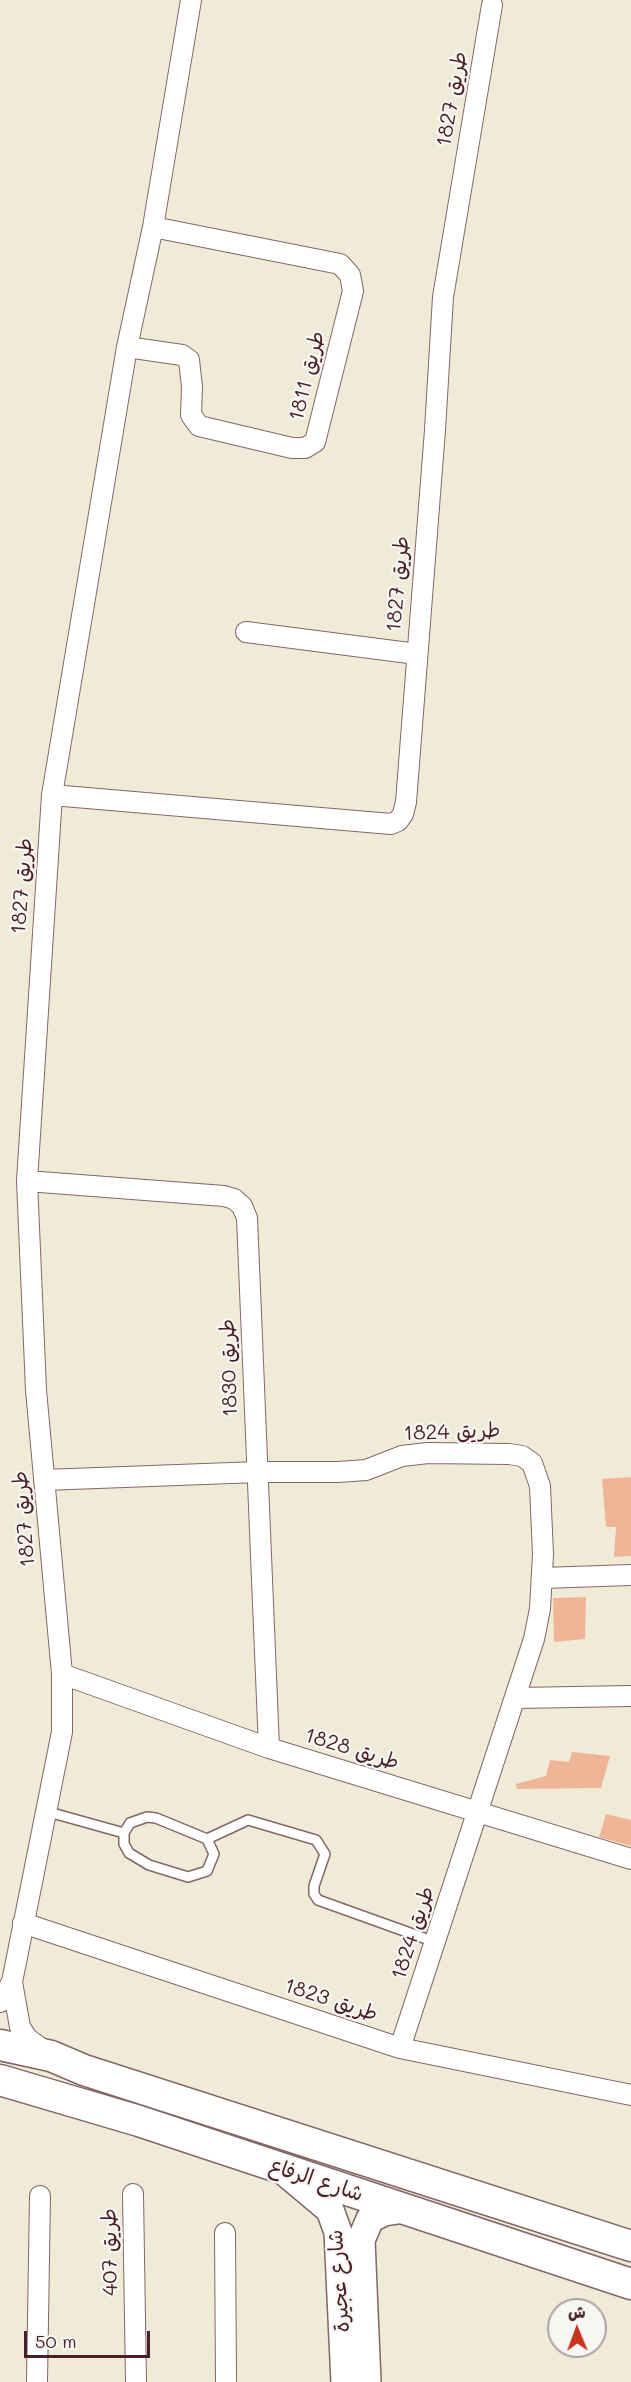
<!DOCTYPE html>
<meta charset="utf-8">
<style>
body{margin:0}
#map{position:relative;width:631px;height:2382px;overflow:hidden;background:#f0ebd7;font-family:Mali,"Playpen Sans Arabic",sans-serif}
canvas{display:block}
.north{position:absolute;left:547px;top:2298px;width:60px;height:60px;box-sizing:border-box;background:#f6f6f2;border:2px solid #b1a0a2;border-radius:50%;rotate:359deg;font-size:16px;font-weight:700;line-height:24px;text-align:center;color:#4a1f2b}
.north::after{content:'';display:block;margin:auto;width:21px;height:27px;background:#c8321e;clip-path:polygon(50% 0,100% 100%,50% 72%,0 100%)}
.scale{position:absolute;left:24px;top:2331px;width:126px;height:27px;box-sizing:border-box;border:3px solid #4a1f2b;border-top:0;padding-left:8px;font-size:18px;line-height:21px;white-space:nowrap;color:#4a1f2b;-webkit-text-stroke:4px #f6f6f2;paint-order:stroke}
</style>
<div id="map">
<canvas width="631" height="2382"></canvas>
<div class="north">ش</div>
<div class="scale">50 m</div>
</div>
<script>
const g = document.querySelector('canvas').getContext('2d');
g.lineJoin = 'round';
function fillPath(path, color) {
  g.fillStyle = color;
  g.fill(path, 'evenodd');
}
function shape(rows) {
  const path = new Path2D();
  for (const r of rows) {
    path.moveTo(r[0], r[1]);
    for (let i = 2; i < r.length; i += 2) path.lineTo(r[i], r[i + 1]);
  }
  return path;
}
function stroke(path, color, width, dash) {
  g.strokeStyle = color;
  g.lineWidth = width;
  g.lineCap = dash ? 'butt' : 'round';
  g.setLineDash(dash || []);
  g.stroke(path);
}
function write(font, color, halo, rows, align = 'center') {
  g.font = font + ' Mali,"Playpen Sans Arabic",sans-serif';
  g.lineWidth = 4.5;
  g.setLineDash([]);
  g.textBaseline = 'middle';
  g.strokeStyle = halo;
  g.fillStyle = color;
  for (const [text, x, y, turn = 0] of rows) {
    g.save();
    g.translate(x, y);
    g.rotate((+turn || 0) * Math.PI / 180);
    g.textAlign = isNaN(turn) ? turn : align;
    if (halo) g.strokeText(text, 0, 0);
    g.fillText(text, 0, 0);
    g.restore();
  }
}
fillPath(shape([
 [631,1477,631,1556,614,1557,616,1527,606,1527,602,1479],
 [586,1597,585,1639,554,1642,553,1598],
 [572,1752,610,1756,601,1788,517,1789,516,1784,546,1776,550,1760,569,1762],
 [606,1814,631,1820,631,1846,599,1837]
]), '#f0b497');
const lane = shape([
 [45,1811,124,1833],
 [147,1817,156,1818,207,1839,214,1854,207,1871,188,1877,149,1865,129,1853,124,1844,124,1833,130,1823,147,1817],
 [207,1839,248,1820,316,1840,325,1854,314,1886,314,1894,318,1900,435,1942]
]);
const street = shape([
 [127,347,182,355,189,360,192,387,191,415,199,426,292,448,305,448,315,442,353,291,350,275,340,264,153,227],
 [246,632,417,654],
 [52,795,391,824,398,821,403,814,406,802,435,430,443,297,492,5],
 [27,1181,224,1196,234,1199,242,1206,247,1218,269,1748],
 [44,1480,258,1472,338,1472,366,1470,402,1456,428,1453,509,1454,522,1456,532,1463,540,1486,543,1554,540,1609,534,1639,400,2048],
 [542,1578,631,1575],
 [62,1674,269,1748,631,1859],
 [517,1698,631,1696],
 [23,1923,400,2048,631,2095],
 [12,1982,62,1732,62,1674,36,1390,27,1181,52,795,127,347,153,227,191,0],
 [0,2002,12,1982,20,2027,27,2038,46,2052],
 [133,2194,136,2382],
 [225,2233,226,2382],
 [37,2382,40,2196]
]);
const secondary = shape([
 [286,2173,330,2210,338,2232,345,2382],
 [367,2382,361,2240,370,2219,384,2212,405,2209]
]);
const primary = shape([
 [0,2045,51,2056,84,2070,631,2246],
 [0,2080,139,2121,631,2284]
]);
stroke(lane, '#846667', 12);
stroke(street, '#846667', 22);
stroke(secondary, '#846667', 30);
stroke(primary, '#846667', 33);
stroke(lane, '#fff', 9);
stroke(street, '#fff', 20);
stroke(secondary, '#fff', 27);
stroke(primary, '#fff', 30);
write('21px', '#4a1f2b', '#f6f6f2', [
 ["طريق 1827",452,99,-80],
 ["طريق 1811",307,376,-76],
 ["طريق 1827",398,584,-85],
 ["طريق 1827",22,886,-86],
 ["طريق 1830",229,1368,-92],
 ["طريق 1824",452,1432,-2],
 ["طريق 1827",24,1519,-95],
 ["طريق 1828",352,1749,17],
 ["طريق 1824",413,1933,-72],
 ["طريق 1823",331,2000,18],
 ["شارع الرفاع",316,2180,18],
 ["طريق 407",110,2252,-91],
 ["شارع عجيرة",339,2281,-94]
]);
</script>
